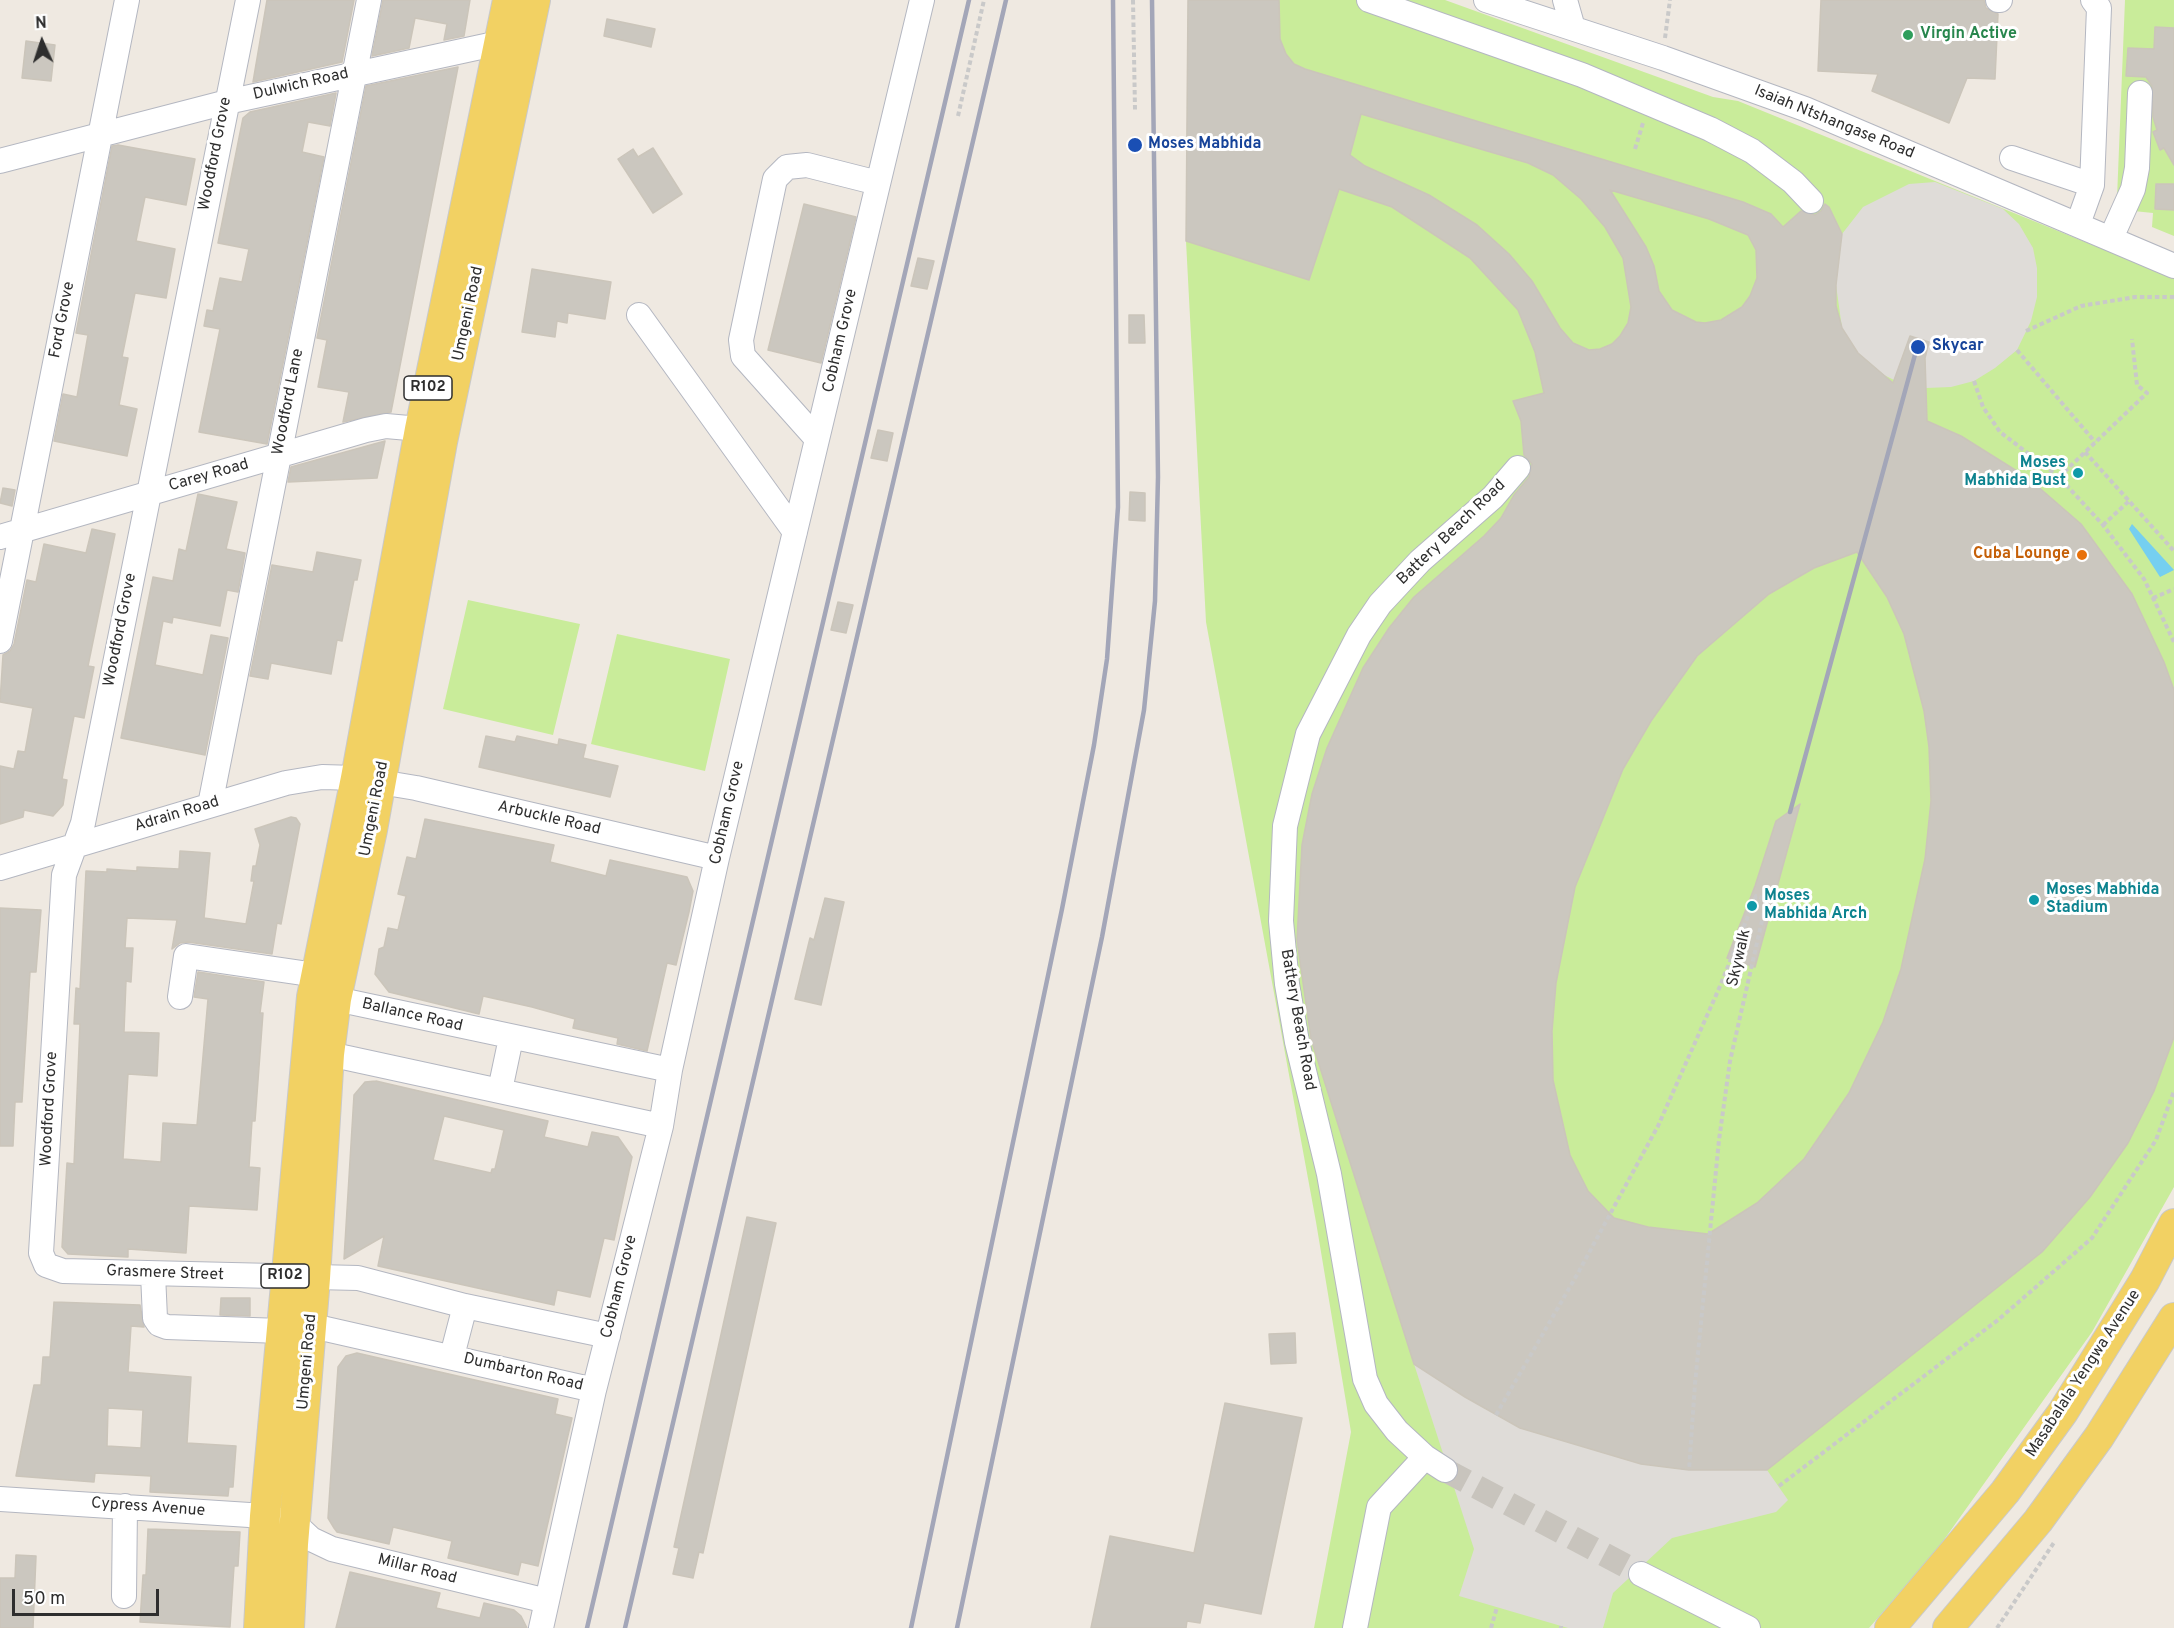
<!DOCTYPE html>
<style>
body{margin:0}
#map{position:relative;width:2174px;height:1628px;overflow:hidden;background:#efe9e1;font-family:Overpass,sans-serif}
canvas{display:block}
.north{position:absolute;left:12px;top:12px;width:60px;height:60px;-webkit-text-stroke:4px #fff;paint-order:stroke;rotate:357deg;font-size:16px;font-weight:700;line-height:24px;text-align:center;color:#2e2e2e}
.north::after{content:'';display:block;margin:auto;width:21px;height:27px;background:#2e2e2e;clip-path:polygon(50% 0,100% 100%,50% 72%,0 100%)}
.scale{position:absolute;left:12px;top:1589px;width:147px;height:27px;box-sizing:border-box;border:3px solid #2e2e2e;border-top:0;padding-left:8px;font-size:18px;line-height:21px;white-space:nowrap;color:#2e2e2e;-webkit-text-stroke:4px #fff;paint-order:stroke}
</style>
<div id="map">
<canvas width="2174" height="1628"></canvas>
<div class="north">N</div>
<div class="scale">50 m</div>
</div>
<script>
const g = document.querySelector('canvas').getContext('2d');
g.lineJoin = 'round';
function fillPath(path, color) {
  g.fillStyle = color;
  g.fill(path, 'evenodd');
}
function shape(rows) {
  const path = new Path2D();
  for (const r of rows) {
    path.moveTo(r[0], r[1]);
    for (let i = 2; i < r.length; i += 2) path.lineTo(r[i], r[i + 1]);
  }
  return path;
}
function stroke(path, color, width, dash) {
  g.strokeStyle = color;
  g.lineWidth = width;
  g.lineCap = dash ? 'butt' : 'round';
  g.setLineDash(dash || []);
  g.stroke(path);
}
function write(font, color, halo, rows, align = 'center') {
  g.font = font + ' Overpass,sans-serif';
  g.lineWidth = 6;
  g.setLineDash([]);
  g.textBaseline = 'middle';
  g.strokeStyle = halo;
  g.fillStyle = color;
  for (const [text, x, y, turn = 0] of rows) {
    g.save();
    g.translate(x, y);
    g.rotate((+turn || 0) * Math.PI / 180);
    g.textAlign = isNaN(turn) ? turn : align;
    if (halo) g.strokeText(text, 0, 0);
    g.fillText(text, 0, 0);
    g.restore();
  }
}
fillPath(shape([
 [1188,0,1445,0,1713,97,1738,101,2174,278,2174,1187,2092,1332,1936,1551,1869,1628,1314,1628,1351,1432,1316,1222,1206,622,1186,241],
 [2125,0,2174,0,2174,236,2152,227,2153,213,2114,209,2117,198],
 [468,600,580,624,553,735,443,709],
 [617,634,730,659,705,771,591,744]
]), '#c9ec9a');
fillPath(shape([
 [1935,182,2003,209,2019,224,2033,248,2037,268,2037,297,2031,321,2017,350,1995,368,1974,381,1951,387,1926,388,1925,358,1929,342,1910,336,1894,380,1884,375,1858,353,1842,328,1836,285,1842,234,1863,207,1909,184],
 [1414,1364,1465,1397,1520,1428,1641,1464,1689,1470,1767,1470,1788,1500,1776,1512,1672,1538,1613,1593,1603,1628,1568,1628,1459,1596,1474,1549]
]), '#dfdcd8');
fillPath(shape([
 [2132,524,2174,570,2160,577,2129,529]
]), '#75cff0');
const building = shape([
 [267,0,354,0,342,62,253,82,267,0],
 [383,0,470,0,464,36,444,40,447,24,415,18,409,48,372,56,383,0],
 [1188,0,1279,0,1280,39,1286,54,1294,64,1305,69,1743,202,1771,214,1783,227,1801,211,1815,215,1821,211,1825,204,1829,207,1842,234,1836,285,1836,306,1842,328,1858,353,1893,383,1910,336,1929,342,1925,358,1927,421,1961,436,2028,478,2081,524,2132,594,2164,662,2174,690,2174,1037,2154,1091,2128,1143,2090,1197,2042,1252,1767,1470,1689,1470,1641,1464,1520,1428,1465,1397,1414,1364,1311,1039,1297,940,1302,845,1312,794,1327,748,1363,668,1389,628,1414,597,1484,536,1501,518,1514,495,1529,477,1532,464,1524,455,1521,421,1513,401,1544,393,1535,352,1518,310,1470,258,1392,207,1339,189,1309,280,1186,241,1188,0],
 [1361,114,1528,163,1553,175,1581,199,1605,227,1623,258,1631,307,1628,323,1620,336,1612,344,1600,349,1589,350,1573,343,1560,328,1532,281,1509,254,1477,225,1429,195,1365,166,1350,155,1361,114],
 [1610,190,1709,219,1748,235,1756,250,1757,278,1750,296,1742,307,1721,320,1705,323,1696,322,1672,310,1659,291,1654,266,1646,247,1610,190],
 [1857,552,1887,597,1904,634,1924,711,1929,747,1931,801,1925,859,1901,969,1883,1022,1849,1093,1826,1127,1804,1159,1757,1203,1708,1234,1648,1227,1614,1218,1588,1191,1570,1155,1553,1080,1552,1031,1556,983,1575,887,1623,769,1651,721,1697,656,1769,594,1814,568,1857,552],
 [1821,0,1984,0,1986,8,1998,14,1995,79,1967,78,1949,123,1872,91,1878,74,1818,71,1821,0],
 [607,19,655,29,651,47,604,36,607,19],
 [2155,27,2174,28,2174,165,2164,148,2160,150,2153,132,2157,130,2153,117,2152,86,2146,77,2126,76,2128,48,2154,49,2155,27],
 [26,41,55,45,51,81,22,78,26,41],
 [458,67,391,412,343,422,349,392,318,387,327,340,317,338,366,86,458,67],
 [336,93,330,126,308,122,302,152,324,157,267,444,199,432,220,329,204,326,207,310,213,311,220,278,242,282,249,249,218,243,243,118,250,112,336,93],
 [118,145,195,159,186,205,145,197,136,241,175,249,166,298,135,293,122,357,128,358,119,405,137,409,127,456,54,441,63,394,77,397,88,335,76,333,112,146,118,145],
 [653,148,682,194,653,213,618,159,633,149,638,157,653,148],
 [2156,184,2174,184,2174,210,2155,209,2156,184],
 [804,204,856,217,821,363,768,350,804,204],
 [918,258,934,261,927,289,911,286,918,258],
 [532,269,611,282,605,319,568,313,567,323,557,321,555,337,522,332,532,269],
 [1129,315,1144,315,1145,343,1129,343,1129,315],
 [878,430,893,433,887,461,871,458,878,430],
 [385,441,377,478,288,482,291,467,385,441],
 [3,488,15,490,12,506,0,503,3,488],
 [1130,492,1145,493,1145,521,1129,520,1130,492],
 [198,494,237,502,226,549,245,553,238,592,227,590,220,626,173,617,172,623,163,621,155,665,203,675,211,635,228,638,205,755,121,738,153,577,173,581,179,549,186,551,198,494],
 [92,529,115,534,88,666,94,667,84,718,74,716,62,779,67,780,63,805,53,816,24,810,23,817,0,824,0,766,14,769,18,751,25,752,33,708,0,702,3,655,10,651,14,644,27,580,36,582,44,544,86,553,92,529],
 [317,552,361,560,357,580,354,580,342,641,337,640,331,674,271,663,268,679,250,676,272,565,313,572,317,552],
 [838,602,853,605,846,633,831,630,838,602],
 [486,736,515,742,517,736,558,745,559,739,586,745,583,758,618,766,610,797,479,767,486,736],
 [1800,804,1755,967,1727,958,1755,886,1776,821,1800,804],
 [291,817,296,818,300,824,281,924,277,923,272,954,188,942,180,943,172,949,177,920,127,918,125,948,133,948,131,982,126,981,124,1032,159,1033,157,1076,128,1074,123,1159,161,1162,163,1123,197,1125,208,999,194,997,198,972,264,982,260,1013,263,1013,255,1121,252,1121,249,1167,260,1168,257,1210,189,1206,186,1253,128,1249,128,1257,68,1254,62,1247,67,1163,74,1164,80,1024,74,1024,76,988,80,989,86,871,107,872,107,869,137,871,137,867,179,869,180,851,210,853,204,918,246,924,254,881,251,881,253,866,256,866,260,845,255,829,291,817],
 [425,819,554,845,550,862,606,876,610,860,687,877,693,891,689,912,676,965,667,963,647,1051,617,1044,618,1038,573,1028,575,1019,532,1007,483,996,479,1014,389,992,375,974,379,949,384,947,388,928,398,930,406,896,398,894,407,857,416,859,425,819],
 [825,898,844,902,821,1005,795,999,810,938,814,940,825,898],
 [0,908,41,910,36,972,30,972,22,1102,15,1102,13,1146,0,1146,0,908],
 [376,1081,548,1121,544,1137,588,1147,592,1132,618,1137,632,1157,614,1240,604,1238,590,1297,557,1290,554,1305,378,1266,384,1236,344,1259,354,1095,365,1082,376,1081],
 [444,1116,504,1130,495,1169,492,1169,491,1173,433,1160,444,1116],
 [747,1217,776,1223,703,1553,699,1552,693,1578,673,1574,679,1548,674,1547,747,1217],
 [221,1298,250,1298,250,1316,220,1315,221,1298],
 [54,1302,140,1305,144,1327,131,1326,128,1372,191,1377,187,1443,236,1446,233,1487,229,1487,228,1496,150,1492,151,1476,95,1473,94,1482,16,1476,34,1385,41,1385,43,1357,50,1357,54,1302],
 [108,1408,143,1410,141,1448,107,1446,108,1408],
 [1295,1333,1296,1363,1271,1364,1269,1334,1295,1333],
 [357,1353,558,1399,555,1414,572,1418,538,1566,521,1562,518,1575,448,1558,452,1541,393,1527,389,1544,337,1532,334,1528,328,1518,338,1367,346,1356,357,1353],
 [1225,1403,1302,1418,1261,1614,1204,1603,1200,1623,1187,1621,1186,1628,1091,1628,1110,1536,1194,1553,1225,1403],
 [148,1529,240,1532,238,1566,234,1566,230,1627,140,1622,143,1575,146,1575,148,1529],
 [16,1555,36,1556,33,1628,0,1628,0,1578,15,1578,16,1555],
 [350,1572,440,1593,436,1608,480,1618,484,1603,514,1610,521,1616,527,1628,336,1628,350,1572]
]);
fillPath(building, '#cbc7bf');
stroke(building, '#cbc5ba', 1.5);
stroke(shape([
 [1445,1470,1641,1574]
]), '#c8c4bd', 24, [24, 12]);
const minor = shape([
 [248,0,83,823,64,875,41,1253,46,1265,63,1271,358,1278,465,1306,608,1336],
 [1369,0,1582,75,1710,129,1752,151,1793,182,1811,201],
 [1486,0,1663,58,1805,109,2174,266],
 [1565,0,1573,28],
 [1998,0,2000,0],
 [2012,158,2092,185],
 [0,161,227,102,499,43],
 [2078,224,2092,185,2099,8,2093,0],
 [2111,238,2133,189,2137,168,2140,93],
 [639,315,795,532],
 [817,439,743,356,741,340,775,179,787,167,807,165,878,183],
 [0,537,366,430,386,426,420,429],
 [0,641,127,0],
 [210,805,369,0],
 [0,868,286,783,322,777,356,778,416,788,717,858],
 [180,997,186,956,316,975],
 [320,998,336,999,670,1070],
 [311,1052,329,1054,661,1126],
 [500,1090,511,1038],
 [153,1274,155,1318,159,1324,167,1327,281,1331],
 [295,1322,594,1390],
 [452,1356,465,1306],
 [1445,1470,1425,1457,1397,1431,1376,1404,1365,1379,1329,1174,1297,1042,1287,984,1281,921,1285,826,1308,734,1359,635,1380,604,1420,561,1493,497,1518,468],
 [0,1499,265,1516,295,1524,311,1539,332,1549,547,1601],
 [1641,1574,1748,1628],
 [124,1596,125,1506],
 [541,1628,594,1390,661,1126,670,1070,717,858,922,0],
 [1355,1628,1379,1507,1425,1457]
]);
const major = shape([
 [259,1628,265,1516,312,997,356,778,420,429,508,0],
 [289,1628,293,1544,315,1278,329,1054,336,999,372,830,442,442,535,0],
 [1890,1628,2005,1492,2063,1412,2145,1280,2174,1224],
 [1948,1628,2038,1521,2099,1437,2174,1318]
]);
stroke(minor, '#b4b7c1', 26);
stroke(major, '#c9c9c9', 32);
stroke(shape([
 [1133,0,1135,110],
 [1665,38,1670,0],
 [958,116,984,0],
 [1635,149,1643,123],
 [2026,331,2081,306,2135,297,2174,297],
 [2017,350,2095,442],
 [1974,381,1983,407,2000,432,2059,477,2103,525,2144,579,2174,642],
 [2085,452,2174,551],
 [2059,477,2147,393,2137,385,2132,339],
 [2103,525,2129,501],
 [2153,598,2174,589],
 [1496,1415,1578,1273,1658,1126,1721,984,1756,896,1767,899,1730,1061,1719,1140,1695,1384,1689,1470],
 [1779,1486,1998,1320,2092,1238,2156,1140,2174,1091],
 [1491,1628,1497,1607],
 [1561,1628,1561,1626],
 [1997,1628,2055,1541]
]), '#c9c9c9', 4, [4.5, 3]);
stroke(minor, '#fff', 24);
stroke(major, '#f2d163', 30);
stroke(shape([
 [1790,812,1916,351],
 [587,1628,969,0],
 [625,1628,1006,0],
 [911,1628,1062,909,1094,745,1107,659,1118,507,1113,0],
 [957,1628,1102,937,1144,710,1155,601,1158,477,1152,0]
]), '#a3a6b8', 4.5);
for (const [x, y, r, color] of [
 [1908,35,6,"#2e9e5b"],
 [1135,145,8,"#1a4fb4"],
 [1918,347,8,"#1a4fb4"],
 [2078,473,6,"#0f9aa8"],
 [2082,555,6,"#e8710a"],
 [2034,900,6,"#0f9aa8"],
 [1752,906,6,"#0f9aa8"]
]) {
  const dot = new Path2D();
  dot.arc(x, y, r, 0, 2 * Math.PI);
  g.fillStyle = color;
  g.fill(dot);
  stroke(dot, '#fff', 2);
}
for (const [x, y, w] of [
 [428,388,48],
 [285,1276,48]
]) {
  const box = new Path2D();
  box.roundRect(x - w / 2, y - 12, w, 24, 4.5);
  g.fillStyle = '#fff';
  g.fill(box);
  stroke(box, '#2e2e2e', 1.5);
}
write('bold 15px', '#2e2e2e', null, [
 ["R102",428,388],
 ["R102",285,1276]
]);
write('bold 16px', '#27864d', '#fff', [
 ["Virgin Active",1920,35]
], 'left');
write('16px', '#2e2e2e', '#fff', [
 ["Dulwich Road",301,85,-13],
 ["Isaiah Ntshangase Road",1834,123,22],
 ["Woodford Grove",216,154,-79],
 ["Umgeni Road",469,314,-78],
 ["Ford Grove",63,320,-79],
 ["Cobham Grove",841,341,-77],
 ["Woodford Lane",289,402,-79],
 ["Carey Road",209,476,-16],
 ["Battery Beach Road",1452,533,-44],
 ["Woodford Grove",121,630,-79],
 ["Umgeni Road",375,809,-79],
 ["Cobham Grove",728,813,-77],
 ["Adrain Road",177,815,-17],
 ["Arbuckle Road",549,819,13],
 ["Skywalk",1740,958,-77],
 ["Ballance Road",412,1016,13],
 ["Battery Beach Road",1297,1020,80],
 ["Woodford Grove",50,1109,-87],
 ["Grasmere Street",165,1274,2],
 ["Cobham Grove",620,1287,-76],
 ["Umgeni Road",308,1362,-85],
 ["Dumbarton Road",523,1373,13],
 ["Masabalala Yengwa Avenue",2084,1374,-57],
 ["Cypress Avenue",148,1508,4],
 ["Millar Road",417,1570,14]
]);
write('bold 16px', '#164399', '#fff', [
 ["Moses Mabhida",1148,145],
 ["Skycar",1932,347]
], 'left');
write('bold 16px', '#0d838f', '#fff', [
 ["Moses",2066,464,"right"],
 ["Mabhida Bust",2066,482,"right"],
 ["Moses Mabhida",2046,891],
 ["Stadium",2046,909],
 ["Moses",1764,897],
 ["Mabhida Arch",1764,915]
], 'left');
write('bold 16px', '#c56008', '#fff', [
 ["Cuba Lounge",2070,555]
], 'right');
</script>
